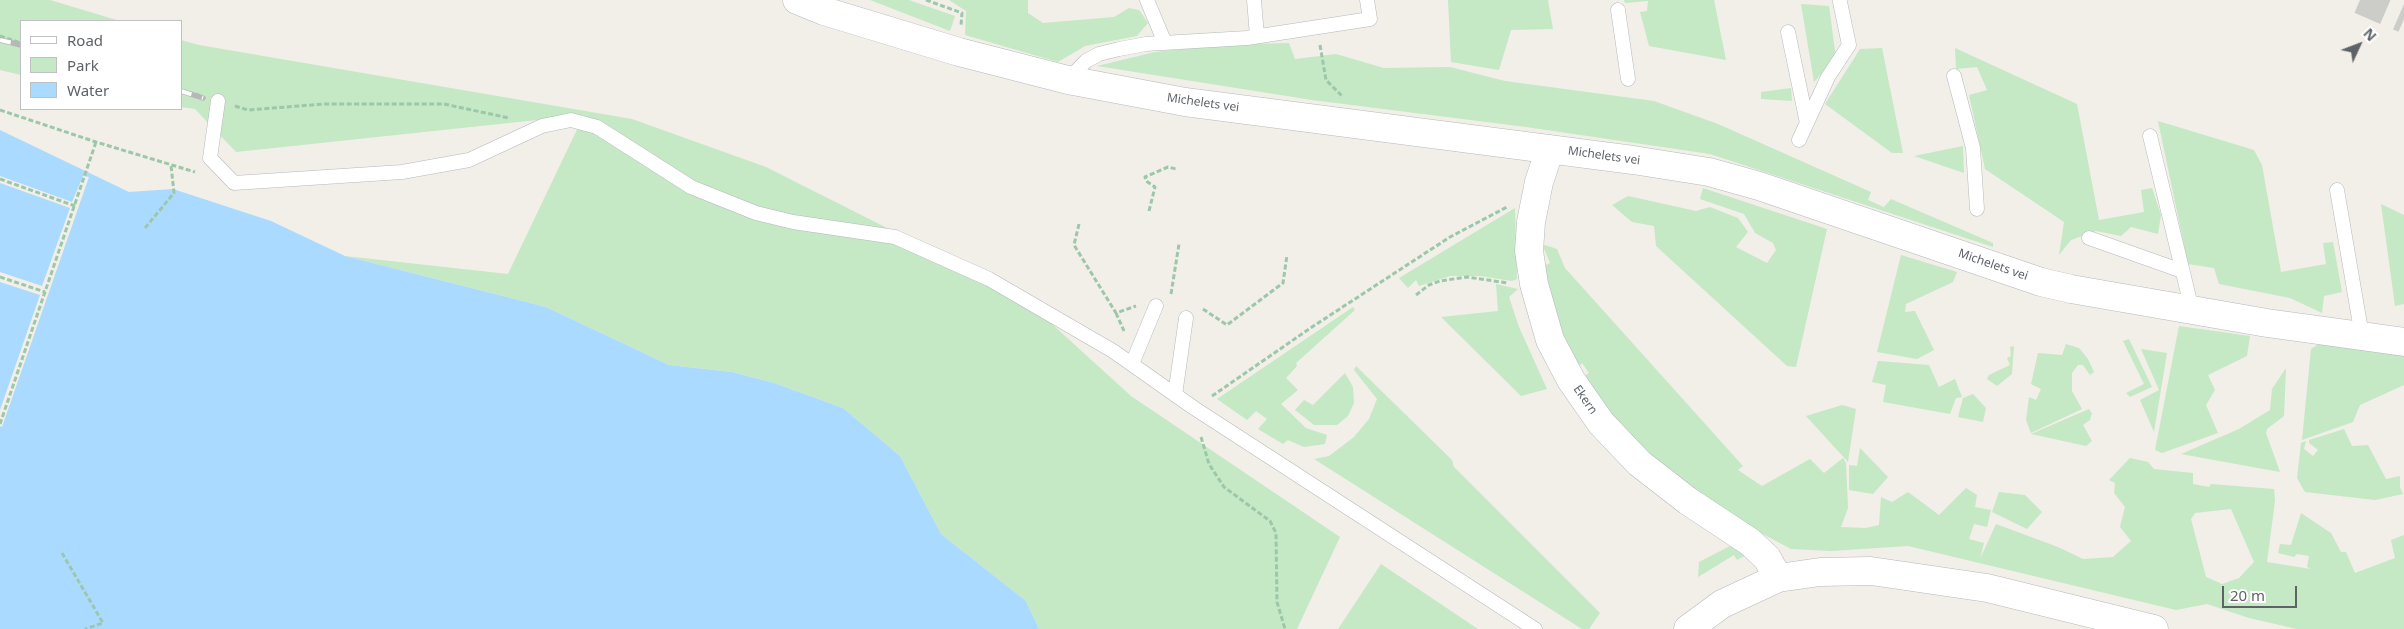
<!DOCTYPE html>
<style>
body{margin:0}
#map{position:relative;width:2404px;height:629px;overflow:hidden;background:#f1efe8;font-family:"Noto Sans",sans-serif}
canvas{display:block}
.legend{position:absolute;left:20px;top:20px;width:162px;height:90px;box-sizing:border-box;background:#fff;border:1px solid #bfc1c3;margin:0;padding:6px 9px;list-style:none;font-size:15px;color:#5f6368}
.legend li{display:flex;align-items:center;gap:10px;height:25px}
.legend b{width:25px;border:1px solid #bfc1c3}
.north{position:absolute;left:2334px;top:20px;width:50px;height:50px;-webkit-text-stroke:4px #fff;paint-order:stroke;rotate:47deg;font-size:14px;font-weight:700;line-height:20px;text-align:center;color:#5f6368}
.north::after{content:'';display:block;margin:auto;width:18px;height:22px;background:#5f6368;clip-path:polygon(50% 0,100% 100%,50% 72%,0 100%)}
.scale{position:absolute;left:2222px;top:586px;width:75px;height:22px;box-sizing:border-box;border:2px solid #5f6368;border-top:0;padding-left:6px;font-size:15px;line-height:18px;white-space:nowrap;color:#5f6368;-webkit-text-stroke:4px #fff;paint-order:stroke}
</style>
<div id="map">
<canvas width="2404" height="629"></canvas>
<ul class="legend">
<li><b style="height:6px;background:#fff"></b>Road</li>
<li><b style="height:14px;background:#c5e8c5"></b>Park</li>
<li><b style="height:14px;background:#aadaff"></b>Water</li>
</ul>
<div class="north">N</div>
<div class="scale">20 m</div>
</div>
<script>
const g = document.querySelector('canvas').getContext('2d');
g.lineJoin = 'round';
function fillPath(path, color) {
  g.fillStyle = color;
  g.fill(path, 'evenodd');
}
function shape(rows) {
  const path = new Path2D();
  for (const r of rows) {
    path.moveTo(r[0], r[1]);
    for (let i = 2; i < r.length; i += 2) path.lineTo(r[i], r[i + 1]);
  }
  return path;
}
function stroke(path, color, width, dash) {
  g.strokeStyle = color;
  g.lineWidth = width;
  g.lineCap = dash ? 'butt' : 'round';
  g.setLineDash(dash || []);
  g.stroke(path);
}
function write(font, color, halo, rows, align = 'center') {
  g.font = font + ' "Noto Sans",sans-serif';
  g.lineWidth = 4;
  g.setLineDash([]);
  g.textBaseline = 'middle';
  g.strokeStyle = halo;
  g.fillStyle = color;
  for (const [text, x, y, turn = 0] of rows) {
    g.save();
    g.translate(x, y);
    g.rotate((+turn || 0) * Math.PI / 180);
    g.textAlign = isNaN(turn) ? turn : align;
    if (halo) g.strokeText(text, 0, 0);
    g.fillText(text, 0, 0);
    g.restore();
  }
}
fillPath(shape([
 [0,0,50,0,120,21,21,21,21,75,0,70],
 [870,0,909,0,955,16,950,31],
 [949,0,1028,0,1028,13,1043,23,1114,17,1129,8,1139,10,1148,23,1137,36,1085,46,1058,62,965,35,966,11],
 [1448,0,1548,0,1553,29,1511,30,1499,70,1451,62],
 [1624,0,1714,0,1726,60,1649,46,1640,12,1647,11,1648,1,1625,3],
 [1801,4,1829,6,1836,58,1814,82],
 [181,40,199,45,632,119,766,167,1020,295,1131,396,1340,537,1297,629,1039,629,1026,601,941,534,900,456,843,408,774,383,732,372,669,365,546,307,345,256,508,274,584,115,236,152,195,109,181,107],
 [1289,43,1295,59,1336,54,1384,68,1450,67,1505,81,1654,101,1718,124,1871,192,1868,200,1884,207,1891,199,1993,243,1993,247,1710,154,1526,127,1312,100,1097,66,1155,52,1216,45],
 [1882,48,1903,153,1892,153,1825,104,1860,49],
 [1955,48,2077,104,2099,220,2144,212,2141,190,2152,188,2161,215,2158,234,2131,227,2121,236,2096,231,2071,240,2059,255,2064,222,1985,169,1969,95,1987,90,1977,67,1956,69],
 [1791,88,1792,101,1761,99,1761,92],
 [2158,121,2254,150,2262,165,2281,272,2326,264,2323,243,2333,242,2342,292,2324,296,2322,313,2290,298,2219,284,2214,268,2188,264],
 [1963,146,1964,173,1914,156],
 [1703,188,1827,229,1796,367,1787,366,1656,246,1654,226,1632,222,1612,205,1628,196,1696,211,1710,207,1738,218,1748,232,1736,247,1767,263,1776,250,1773,243,1755,233,1744,214,1700,199],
 [2381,204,2404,215,2404,304,2395,306],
 [1515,208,1517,279,1512,281,1480,276,1450,276,1419,286,1416,280,1408,288,1399,278],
 [1542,244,1557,249,1565,268,1743,466,1738,470,1762,486,1810,459,1824,473,1843,458,1846,463,1848,508,1841,527,1866,528,1879,525,1881,497,1892,502,1908,492,1939,515,1966,488,1977,495,1975,507,1991,510,1987,527,1974,524,1969,539,1984,543,1980,559,1996,524,2058,547,2083,559,2113,557,2131,541,2120,527,2125,507,2114,493,2115,483,2109,480,2130,458,2148,462,2154,469,2193,473,2193,484,2209,487,2211,484,2274,489,2275,501,2267,562,2311,569,2307,567,2309,556,2297,554,2294,557,2278,553,2280,544,2291,545,2301,513,2331,533,2341,552,2346,552,2355,573,2395,558,2391,540,2404,535,2404,629,2297,629,2249,618,2207,604,2176,610,1908,546,1831,551,1791,549,1740,522,1656,461,1613,420,1584,376,1589,373,1582,363,1574,370,1553,321,1542,267,1550,263],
 [2231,509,2254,562,2239,578,2222,584,2206,577,2191,519,2195,513],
 [1901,255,1957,272,1953,282,1906,304,1905,312,1915,311,1934,350,1917,359,1877,352],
 [1496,284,1518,289,1509,297,1519,327,1547,389,1521,396,1441,317,1498,311],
 [1353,307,1355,310,1296,363,1297,366,1286,378,1298,390,1281,404,1306,428,1327,435,1325,444,1304,447,1288,440,1283,444,1258,429,1267,419,1256,411,1247,420,1217,399],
 [2179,326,2250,336,2247,356,2208,375,2215,390,2206,405,2218,433,2162,453,2155,450],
 [2129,339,2152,387,2130,397,2126,393,2144,384,2123,341],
 [2322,342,2404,356,2404,385,2360,405,2353,422,2302,440,2311,349],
 [2066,344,2079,348,2088,359,2094,372,2090,375,2083,365,2078,365,2072,373,2072,391,2082,409,2031,433,2026,420,2029,397,2036,400,2041,389,2031,384,2038,353,2062,355],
 [2014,346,2012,374,1997,386,1987,379,1989,375,2010,365,2007,358,2011,356,2010,347],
 [2141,349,2167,353,2154,432,2140,400,2159,390],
 [1878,361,1929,365,1939,387,1955,379,1962,397,1956,398,1950,414,1883,402,1886,385,1872,382],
 [1356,366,1452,460,1454,467,1600,613,1589,629,1582,629,1314,459,1329,456,1354,437,1369,419,1377,399,1354,370],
 [2286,368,2284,416,2267,429,2266,433,2280,472,2181,454,2239,429,2270,410,2272,389],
 [1345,373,1353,387,1354,403,1348,416,1337,425,1314,425,1295,410,1304,400,1313,405],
 [1973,394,1986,408,1983,422,1958,417,1963,398],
 [1842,405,1856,409,1848,462,1806,416],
 [2089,409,2092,413,2090,420,2083,425,2092,441,2086,446,2031,434],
 [2344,429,2352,446,2368,445,2386,479,2400,476,2400,487,2403,494,2375,500,2305,492,2297,478,2301,443,2306,441,2304,449,2313,456,2318,450,2309,443,2309,440],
 [1860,448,1888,477,1873,494,1849,490,1849,465,1857,466],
 [1999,492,2025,495,2042,512,2027,529,1992,512],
 [1736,543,1745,556,1737,560,1734,555,1698,577,1699,562],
 [1381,564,1478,629,1338,629]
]), '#c5e8c5');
fillPath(shape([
 [0,130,129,192,173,189,271,221,345,256,546,307,669,365,732,372,774,383,843,408,900,456,941,534,1026,601,1039,629,0,629]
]), '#aadaff');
fillPath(shape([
 [0,176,72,202,83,176,89,177,2,427,0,426,0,410,40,295,0,282,0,272,42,286,70,208,0,183]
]), '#f1efe8');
stroke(shape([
 [2360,0,2404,19]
]), '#ccccc8', 28, [28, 14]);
const lane = shape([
 [1147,0,1165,43],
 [1254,0,1257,36],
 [1618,10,1628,79],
 [1788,32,1807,123],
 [1954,76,1973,148,1977,209],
 [1068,80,1086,61,1099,54,1119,49,1146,44,1247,38,1370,19,1367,0],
 [218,101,210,158,234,183,402,172,469,160,542,126,571,120,597,127,691,187,756,213,793,222,895,237,989,279,1113,351,1194,408,1535,629],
 [2150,136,2192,310],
 [1799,140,1828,77,1849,45,1840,2],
 [2337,190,2362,336],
 [2089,238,2182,271],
 [1132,364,1156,306],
 [1175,395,1186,318]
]);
const street = shape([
 [797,0,824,11,959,52,1068,80,1185,102,1633,160,1709,172,1759,186,2041,282,2071,289,2267,323,2404,342],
 [1550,149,1539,182,1531,222,1529,251,1534,284,1550,340,1571,380,1601,423,1639,463,1688,501,1750,542,1767,558,1778,578],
 [1688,629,1722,604,1778,578,1820,572,1871,571,1987,588,2154,629]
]);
stroke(lane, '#b5b8bc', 15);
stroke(street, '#b5b8bc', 29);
stroke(shape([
 [926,0,962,13,961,26],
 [0,36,21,43],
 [1320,45,1326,80,1343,97],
 [181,90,201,96],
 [235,106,248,110,324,104,444,104,509,118],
 [0,110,96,142,195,172],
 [0,179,75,206],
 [1149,211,1155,187,1146,181,1145,177,1168,167,1176,169],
 [1079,224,1074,245,1116,313,1136,306],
 [145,228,174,193,171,165],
 [0,277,45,292],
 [1171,294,1179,244],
 [1416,295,1429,285,1440,281,1467,277,1508,283],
 [1203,309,1227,325,1283,283,1287,255],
 [1116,313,1124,331],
 [1212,396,1312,327,1450,237,1507,207],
 [0,424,96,142],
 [1201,437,1209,464,1224,487,1270,521,1276,533,1277,602,1285,629],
 [62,553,103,623,85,629]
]), '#9cc7a9', 3, [5, 2.5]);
stroke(lane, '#fff', 14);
stroke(street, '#fff', 28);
const rail = shape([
 [0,40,21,45],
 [181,91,203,98]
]);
stroke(rail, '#b6b7b8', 5.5);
stroke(rail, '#fff', 4, [11]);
write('12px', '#5f6368', '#fff', [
 ["Michelets vei",1203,103,8],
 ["Michelets vei",1604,156,8],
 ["Michelets vei",1993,265,19],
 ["Ekern",1585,400,55]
]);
</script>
